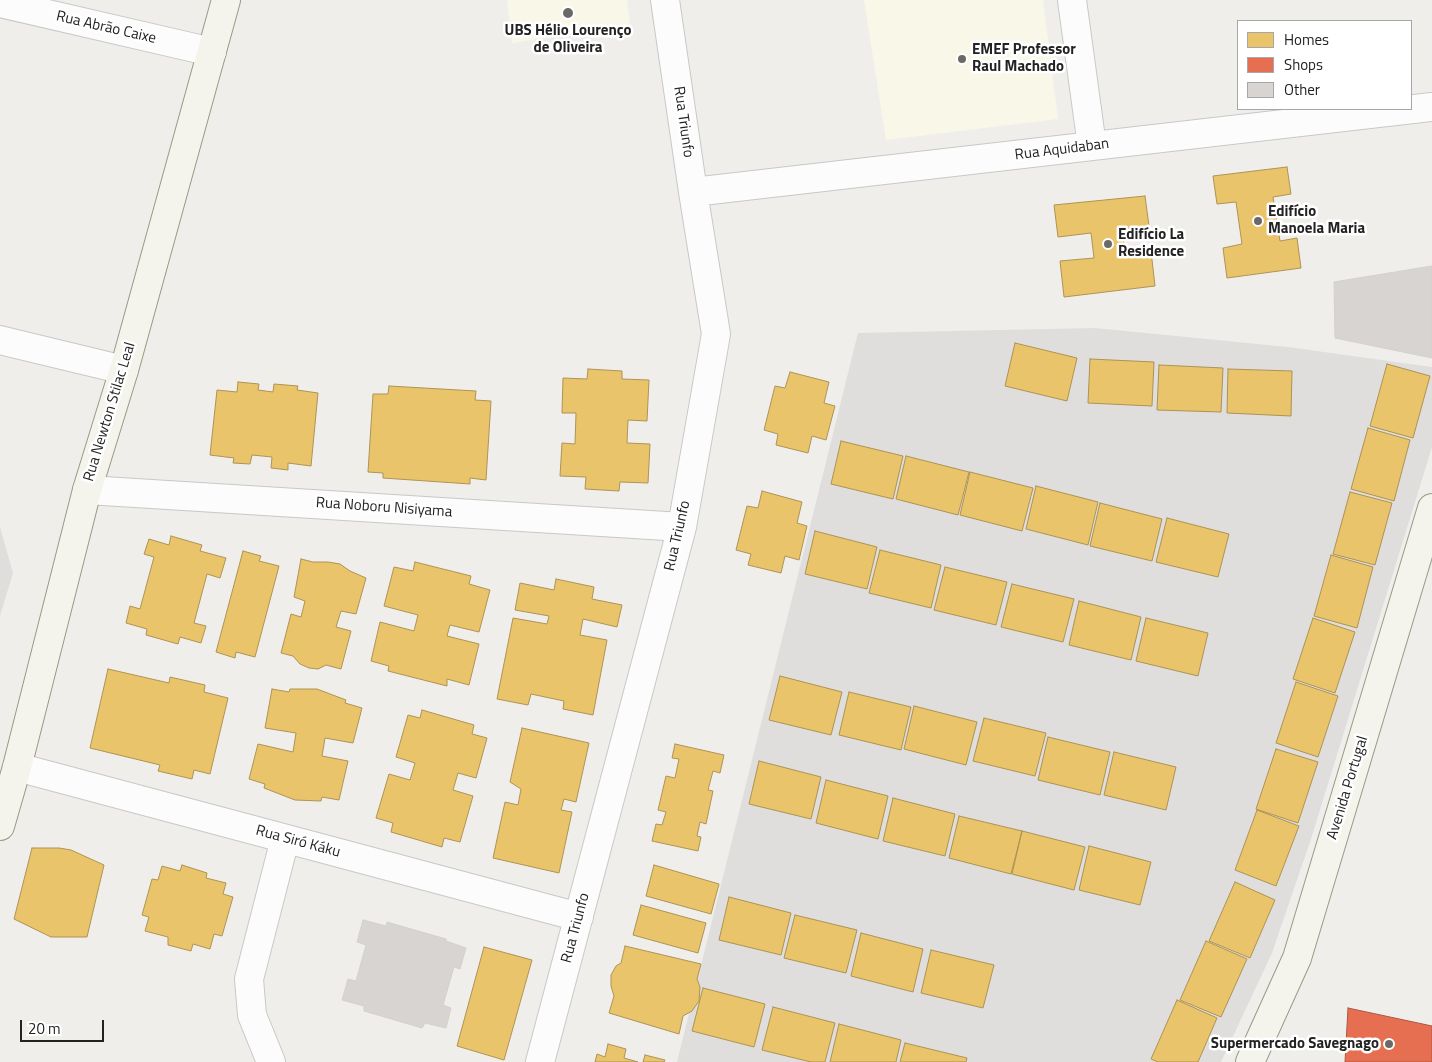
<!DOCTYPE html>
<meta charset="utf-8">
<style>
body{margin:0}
#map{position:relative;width:1432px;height:1062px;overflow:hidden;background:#f0eeeb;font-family:"Titillium Web",sans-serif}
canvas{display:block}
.legend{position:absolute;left:1237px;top:20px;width:175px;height:90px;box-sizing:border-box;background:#fff;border:1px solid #a7a7a7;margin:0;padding:6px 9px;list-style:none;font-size:15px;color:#222}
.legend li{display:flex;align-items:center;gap:10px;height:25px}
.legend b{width:25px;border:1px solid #a7a7a7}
.scale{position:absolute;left:20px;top:1020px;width:84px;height:22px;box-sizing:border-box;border:2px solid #222;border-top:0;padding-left:6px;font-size:15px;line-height:18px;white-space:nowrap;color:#222;-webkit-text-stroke:4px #fff;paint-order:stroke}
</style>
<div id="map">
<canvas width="1432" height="1062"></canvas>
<ul class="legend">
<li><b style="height:14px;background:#e9c46a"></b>Homes</li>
<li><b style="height:14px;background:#e76f51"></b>Shops</li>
<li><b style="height:14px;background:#d7d4d2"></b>Other</li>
</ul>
<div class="scale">20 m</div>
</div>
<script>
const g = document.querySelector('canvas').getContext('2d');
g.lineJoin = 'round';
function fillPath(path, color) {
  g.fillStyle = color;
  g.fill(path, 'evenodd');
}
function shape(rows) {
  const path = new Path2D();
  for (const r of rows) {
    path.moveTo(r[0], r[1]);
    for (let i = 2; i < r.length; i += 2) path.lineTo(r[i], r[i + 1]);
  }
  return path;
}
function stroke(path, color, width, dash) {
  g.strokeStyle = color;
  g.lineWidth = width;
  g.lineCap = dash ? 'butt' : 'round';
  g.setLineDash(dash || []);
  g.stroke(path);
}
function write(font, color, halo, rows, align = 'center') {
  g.font = font + ' "Titillium Web",sans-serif';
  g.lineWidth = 5;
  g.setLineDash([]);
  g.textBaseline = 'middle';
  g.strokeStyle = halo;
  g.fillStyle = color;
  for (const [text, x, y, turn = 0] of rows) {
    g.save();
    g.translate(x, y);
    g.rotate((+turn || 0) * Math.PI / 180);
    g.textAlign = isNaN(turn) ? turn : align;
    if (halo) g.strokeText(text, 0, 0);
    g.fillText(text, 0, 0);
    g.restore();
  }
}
fillPath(shape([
 [1095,328,1288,347,1432,367,1432,447,1311,839,1272,953,1221,1062,677,1062,858,333],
 [0,527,13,573,0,616]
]), '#dfdedc');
fillPath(shape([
 [507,0,627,0,630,25,512,43],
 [864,0,1043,0,1058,119,886,140]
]), '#f8f7e8');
const homes = shape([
 [1287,167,1291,194,1273,197,1280,241,1297,238,1301,268,1227,278,1223,248,1242,244,1236,202,1217,204,1213,176,1287,167],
 [1145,196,1149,226,1122,229,1125,254,1151,251,1155,286,1064,297,1060,261,1094,258,1091,233,1058,237,1054,205,1145,196],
 [1015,343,1077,358,1067,401,1005,386,1015,343],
 [1090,359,1154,362,1152,406,1088,403,1090,359],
 [1387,364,1430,376,1413,438,1370,426,1387,364],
 [1159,365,1223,368,1221,412,1157,410,1159,365],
 [588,369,622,371,622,379,649,380,647,421,628,420,627,443,650,444,648,483,620,482,619,491,585,489,586,477,560,476,562,443,575,444,576,413,562,413,563,378,587,379,588,369],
 [1228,369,1292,371,1291,416,1227,413,1228,369],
 [790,372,829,382,824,403,835,406,826,440,812,436,808,453,776,445,778,434,764,430,775,386,785,388,790,372],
 [238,382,259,384,258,390,273,392,274,384,298,386,297,390,318,393,311,466,288,463,288,470,271,468,272,457,252,455,250,464,233,463,234,458,210,455,217,390,237,392,238,382],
 [389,386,476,391,475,400,491,401,486,480,470,478,470,484,383,478,383,473,368,472,373,394,388,394,389,386],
 [1368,428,1410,440,1394,501,1351,489,1368,428],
 [841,441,903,456,893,499,831,484,841,441],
 [906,456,969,472,958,515,896,499,906,456],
 [970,472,1033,488,1022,531,960,515,970,472],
 [1036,486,1098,502,1088,545,1026,529,1036,486],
 [762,491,802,502,797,523,807,526,799,560,785,556,781,573,748,565,751,554,736,550,747,506,758,508,762,491],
 [1350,492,1392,503,1375,565,1333,554,1350,492],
 [1100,503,1162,519,1152,561,1090,546,1100,503],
 [1167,518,1229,534,1218,577,1156,562,1167,518],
 [815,531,877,547,867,589,805,574,815,531],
 [171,536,202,545,200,551,226,558,220,578,207,574,194,623,206,626,201,643,180,637,178,644,146,635,147,629,126,623,130,606,140,609,154,557,144,554,149,539,169,545,171,536],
 [880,550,941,565,931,608,869,593,880,550],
 [243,551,261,556,259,561,279,566,255,657,236,652,235,658,216,652,243,551],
 [1331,555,1373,567,1357,628,1314,616,1331,555],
 [301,559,313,562,328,562,340,564,350,571,366,578,356,614,341,611,336,627,351,631,341,669,326,665,318,669,309,668,300,664,293,656,281,653,291,614,301,617,305,601,294,597,301,559],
 [415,562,471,576,469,584,490,590,479,632,450,625,447,636,479,644,469,685,447,679,447,686,388,671,389,666,371,661,380,622,414,631,418,615,384,606,394,567,413,571,415,562],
 [945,567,1007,582,996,625,934,610,945,567],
 [556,579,594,587,592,599,622,605,617,627,583,619,580,635,607,640,593,715,563,709,564,701,531,694,528,705,497,699,513,618,547,624,549,616,515,610,520,583,554,590,556,579],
 [1012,584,1074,599,1063,642,1001,627,1012,584],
 [1079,601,1141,617,1131,660,1069,645,1079,601],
 [1146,618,1208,633,1198,676,1136,661,1146,618],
 [1313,618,1355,632,1335,693,1293,679,1313,618],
 [108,669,169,683,170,677,205,685,204,692,228,698,210,774,194,770,192,779,158,771,160,765,90,748,108,669],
 [780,676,842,692,831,735,769,720,780,676],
 [1296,682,1338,696,1318,757,1276,743,1296,682],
 [272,689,289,692,290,689,317,689,346,700,345,703,362,708,353,743,325,738,322,756,348,761,339,800,322,797,321,801,295,800,264,788,265,784,249,779,258,744,293,752,296,733,265,728,272,689],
 [849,692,911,707,901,750,839,735,849,692],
 [914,706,977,722,966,765,904,749,914,706],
 [422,710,474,725,472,734,487,738,476,778,458,773,453,790,473,796,460,842,444,838,442,847,391,832,393,823,376,818,389,774,410,780,415,763,396,757,408,715,420,718,422,710],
 [984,718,1046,733,1035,776,973,761,984,718],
 [522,728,589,743,576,802,564,799,561,810,572,812,559,873,493,858,505,802,518,805,521,789,510,782,522,728],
 [1048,737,1110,752,1100,795,1038,780,1048,737],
 [675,744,724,755,720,773,713,771,708,790,713,791,706,824,700,822,697,836,701,837,698,851,652,841,656,824,662,825,666,812,658,810,666,776,675,778,679,759,672,758,675,744],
 [1276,749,1318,762,1298,823,1256,809,1276,749],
 [1114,752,1176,767,1166,810,1104,795,1114,752],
 [759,761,821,777,811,819,749,804,759,761],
 [826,780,888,796,878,839,816,823,826,780],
 [893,798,955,814,945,856,883,841,893,798],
 [1257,810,1299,826,1276,886,1235,870,1257,810],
 [959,816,1022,831,1011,874,949,858,959,816],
 [1022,831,1085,847,1074,890,1012,874,1022,831],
 [1089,846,1151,862,1140,905,1079,890,1089,846],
 [32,848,59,848,71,850,104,865,87,937,51,937,14,919,32,848],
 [182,865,207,873,206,878,226,883,223,894,233,897,222,936,214,934,210,949,193,944,191,951,168,945,168,937,145,931,149,917,142,915,152,879,158,880,162,866,180,871,182,865],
 [654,865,719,884,711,914,646,896,654,865],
 [1235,882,1275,900,1250,958,1209,941,1235,882],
 [729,897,791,913,781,955,719,940,729,897],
 [641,905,706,923,698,953,633,935,641,905],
 [795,915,857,930,846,973,784,958,795,915],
 [861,933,923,949,913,992,851,976,861,933],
 [1206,941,1247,959,1221,1017,1180,1000,1206,941],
 [625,946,701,964,697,979,700,987,699,1001,692,1011,683,1016,679,1034,609,1013,614,996,611,986,611,975,616,966,621,963,625,946],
 [484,947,532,960,504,1060,457,1046,484,947],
 [931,950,994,965,983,1008,921,993,931,950],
 [703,988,765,1004,754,1047,692,1031,703,988],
 [1177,1000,1217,1018,1198,1062,1158,1062,1151,1059,1177,1000],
 [773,1007,835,1023,825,1062,811,1062,762,1050,773,1007],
 [839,1024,901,1040,896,1062,830,1062,839,1024],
 [905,1043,967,1058,966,1062,900,1062,905,1043],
 [608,1044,626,1049,624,1058,638,1062,595,1062,597,1054,605,1057,608,1044],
 [645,1055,665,1060,664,1062,643,1062,645,1055]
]);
fillPath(homes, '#e9c46a');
stroke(homes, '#ad9354', 1);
const shops = shape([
 [1348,1008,1432,1026,1432,1062,1345,1062,1348,1008]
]);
fillPath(shops, '#e76f51');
stroke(shops, '#ac5843', 1);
const building = shape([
 [1432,266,1432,358,1335,338,1334,282,1432,266],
 [363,920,386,926,387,922,446,939,446,941,466,948,460,969,454,967,443,1005,451,1008,446,1028,425,1023,422,1028,364,1011,364,1006,342,1000,348,979,356,981,366,945,357,942,363,920]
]);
fillPath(building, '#d7d4d2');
stroke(building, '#d3d0cc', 1);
const street = shape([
 [1072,0,1092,146],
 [0,3,212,52],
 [693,192,1432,107],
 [0,340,124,370],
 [87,490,682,527],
 [17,767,579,917],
 [271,1062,252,1015,249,979,285,839],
 [540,1062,682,527,716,334,693,192,665,0]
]);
const secondary = shape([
 [0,826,17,767,87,490,124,370,226,0],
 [1250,1062,1297,958,1432,508]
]);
stroke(street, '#c9c8c7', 30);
stroke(secondary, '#999a82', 30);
stroke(street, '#fdfcfc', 28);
stroke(secondary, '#f4f4ed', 28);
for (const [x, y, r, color] of [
 [568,13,6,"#6a6968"],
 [962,59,5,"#6a6968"],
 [1258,221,5,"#6a6968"],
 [1108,244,5,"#6a6968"],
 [1389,1044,5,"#6a6968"]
]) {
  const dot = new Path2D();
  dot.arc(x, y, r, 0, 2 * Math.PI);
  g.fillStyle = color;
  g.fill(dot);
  stroke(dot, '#fff', 2);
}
write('15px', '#222', '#fff', [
 ["Rua Abrão Caixe",106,28,13],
 ["Rua Triunfo",683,122,82],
 ["Rua Aquidaban",1062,150,-7],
 ["Rua Newton Stilac Leal",110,412,-73],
 ["Rua Noboru Nisiyama",384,508,4],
 ["Rua Triunfo",678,536,-77],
 ["Avenida Portugal",1348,788,-73],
 ["Rua Siró Káku",298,842,15],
 ["Rua Triunfo",576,928,-75]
]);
write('bold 15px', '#222', '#fff', [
 ["UBS Hélio Lourenço",568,31,"center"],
 ["de Oliveira",568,48,"center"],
 ["EMEF Professor",972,50],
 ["Raul Machado",972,67],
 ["Edifício",1268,212],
 ["Manoela Maria",1268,229],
 ["Edifício La",1118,235],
 ["Residence",1118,252],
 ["Supermercado Savegnago",1379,1044,"right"]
], 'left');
</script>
